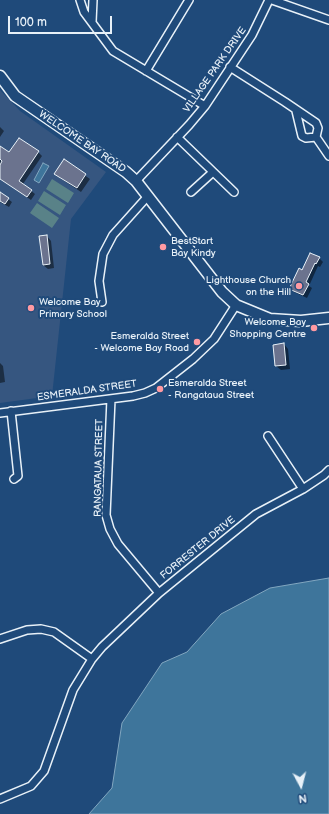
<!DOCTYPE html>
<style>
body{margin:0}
#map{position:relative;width:329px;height:814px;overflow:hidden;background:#1f4a7a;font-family:"Balsamiq Sans",sans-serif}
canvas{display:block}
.north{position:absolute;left:281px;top:766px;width:40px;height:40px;-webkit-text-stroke:3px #1f4a7a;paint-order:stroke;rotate:173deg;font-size:11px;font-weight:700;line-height:16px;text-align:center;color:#e8f1f8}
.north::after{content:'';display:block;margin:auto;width:14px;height:18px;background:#e8f1f8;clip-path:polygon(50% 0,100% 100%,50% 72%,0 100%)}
.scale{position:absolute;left:8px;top:16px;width:104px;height:18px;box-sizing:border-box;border:2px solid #e8f1f8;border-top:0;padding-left:5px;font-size:12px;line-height:14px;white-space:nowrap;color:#e8f1f8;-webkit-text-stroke:3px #1f4a7a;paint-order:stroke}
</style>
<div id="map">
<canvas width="329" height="814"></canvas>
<div class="north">N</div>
<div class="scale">100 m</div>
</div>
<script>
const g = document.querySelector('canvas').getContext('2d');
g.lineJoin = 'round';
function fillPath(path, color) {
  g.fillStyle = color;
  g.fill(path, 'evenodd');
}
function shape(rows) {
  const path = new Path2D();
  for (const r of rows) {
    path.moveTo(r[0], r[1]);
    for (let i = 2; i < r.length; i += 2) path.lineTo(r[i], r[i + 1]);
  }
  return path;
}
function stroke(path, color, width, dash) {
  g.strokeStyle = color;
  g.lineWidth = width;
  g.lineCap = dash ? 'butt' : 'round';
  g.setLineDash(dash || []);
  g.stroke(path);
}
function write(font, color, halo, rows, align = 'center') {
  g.font = font + ' "Balsamiq Sans",sans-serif';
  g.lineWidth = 4;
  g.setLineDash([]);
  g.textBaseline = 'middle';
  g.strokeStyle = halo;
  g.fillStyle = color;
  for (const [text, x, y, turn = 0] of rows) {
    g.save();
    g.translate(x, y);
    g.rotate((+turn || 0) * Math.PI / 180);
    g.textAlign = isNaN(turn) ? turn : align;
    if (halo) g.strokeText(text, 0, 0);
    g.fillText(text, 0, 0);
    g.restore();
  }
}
fillPath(shape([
 [0,90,20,111,106,172,71,219,52,396,0,403]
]), '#365680');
fillPath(shape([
 [52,179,74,193,68,203,46,189],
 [44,191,66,205,60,215,38,201],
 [37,203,59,218,52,228,30,213]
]), '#598288');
const water = shape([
 [43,163,49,166,39,183,34,180,43,163],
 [329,578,329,814,89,814,112,788,122,723,162,663,187,652,221,614,270,588,329,578]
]);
fillPath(water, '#3e759b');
stroke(water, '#82a7c0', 1);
fillPath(shape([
 [0,127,4,131,0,137],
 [0,148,9,154,38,152,42,156,23,184,35,194,31,200,0,179],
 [64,161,90,179,81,192,60,178],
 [0,193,12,202,9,207,0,202],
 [47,236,51,241,54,268,48,269,43,265],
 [319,258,323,262,320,267,318,266,309,286,312,288,307,298,294,292,291,289],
 [284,344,288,349,290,369,281,370,276,366,274,345],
 [0,363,3,366,5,382,0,383]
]), '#0007');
const building = shape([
 [19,138,39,151,19,181,32,190,27,197,0,179,0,165,2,161,0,159,0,146,9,152,19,138],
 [64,159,86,174,77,188,54,174,64,159],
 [0,192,9,198,5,204,0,201,0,192],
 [47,235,50,264,43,265,39,236,47,235],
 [310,253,320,257,316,264,315,263,306,282,309,284,303,295,289,289,299,268,302,270,310,253],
 [284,343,286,365,275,366,273,345,284,343]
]);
fillPath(building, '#6b738e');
stroke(building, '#e8f1f8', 1);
const minor = shape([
 [80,0,84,12,113,51,205,106],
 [272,0,329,20],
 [92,22,93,0],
 [230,67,285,102,316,123,318,128,316,137,306,138,302,136,296,111],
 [146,71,189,0],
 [177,137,234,192],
 [316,137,329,156],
 [136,181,189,125,205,106,252,35,269,0],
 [191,192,213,172],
 [102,302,99,281,103,254,113,235,148,196],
 [111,399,106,515,110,529,118,544,159,593],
 [11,411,18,476,14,479],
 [0,413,133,396,145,393,156,388,193,359,214,339,236,305],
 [268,436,303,489],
 [0,639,27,630,41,629,54,632,92,659],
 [0,799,31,786,44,771,73,690,92,659,102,647,159,593,256,514,303,489,324,475,329,470]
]);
const secondary = shape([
 [0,76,15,96,126,172,136,181,222,292,236,305,270,319,301,321,329,318]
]);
stroke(minor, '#e8f1f8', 10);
stroke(secondary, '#e8f1f8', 13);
stroke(minor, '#1f4a7a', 7);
stroke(secondary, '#1f4a7a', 10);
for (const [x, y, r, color] of [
 [163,247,4,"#ff9aa2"],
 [299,286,4,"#ff9aa2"],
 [31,308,4,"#ff9aa2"],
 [314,328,4,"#ff9aa2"],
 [197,342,4,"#ff9aa2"],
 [160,389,4,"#ff9aa2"]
]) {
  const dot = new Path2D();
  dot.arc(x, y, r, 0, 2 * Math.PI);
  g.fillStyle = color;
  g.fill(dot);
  stroke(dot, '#1f4a7a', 1.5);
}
write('10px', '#e8f1f8', '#1f4a7a', [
 ["VILLAGE PARK DRIVE",215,70,-55],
 ["WELCOME BAY ROAD",82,142,34],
 ["ESMERALDA STREET",87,391,-8],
 ["RANGATAUA STREET",99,468,-89],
 ["FORRESTER DRIVE",198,548,-39]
]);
write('10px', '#e8f1f8', '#1f4a7a', [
 ["BestStart",171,241],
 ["Bay Kindy",171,253],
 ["Lighthouse Church",291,280,"right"],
 ["on the Hill",291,292,"right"],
 ["Welcome Bay",39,302],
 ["Primary School",39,314],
 ["Welcome Bay",306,322,"right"],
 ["Shopping Centre",306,334,"right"],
 ["Esmeralda Street",189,336,"right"],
 ["- Welcome Bay Road",189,348,"right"],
 ["Esmeralda Street",168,383],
 ["- Rangataua Street",168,395]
], 'left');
</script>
